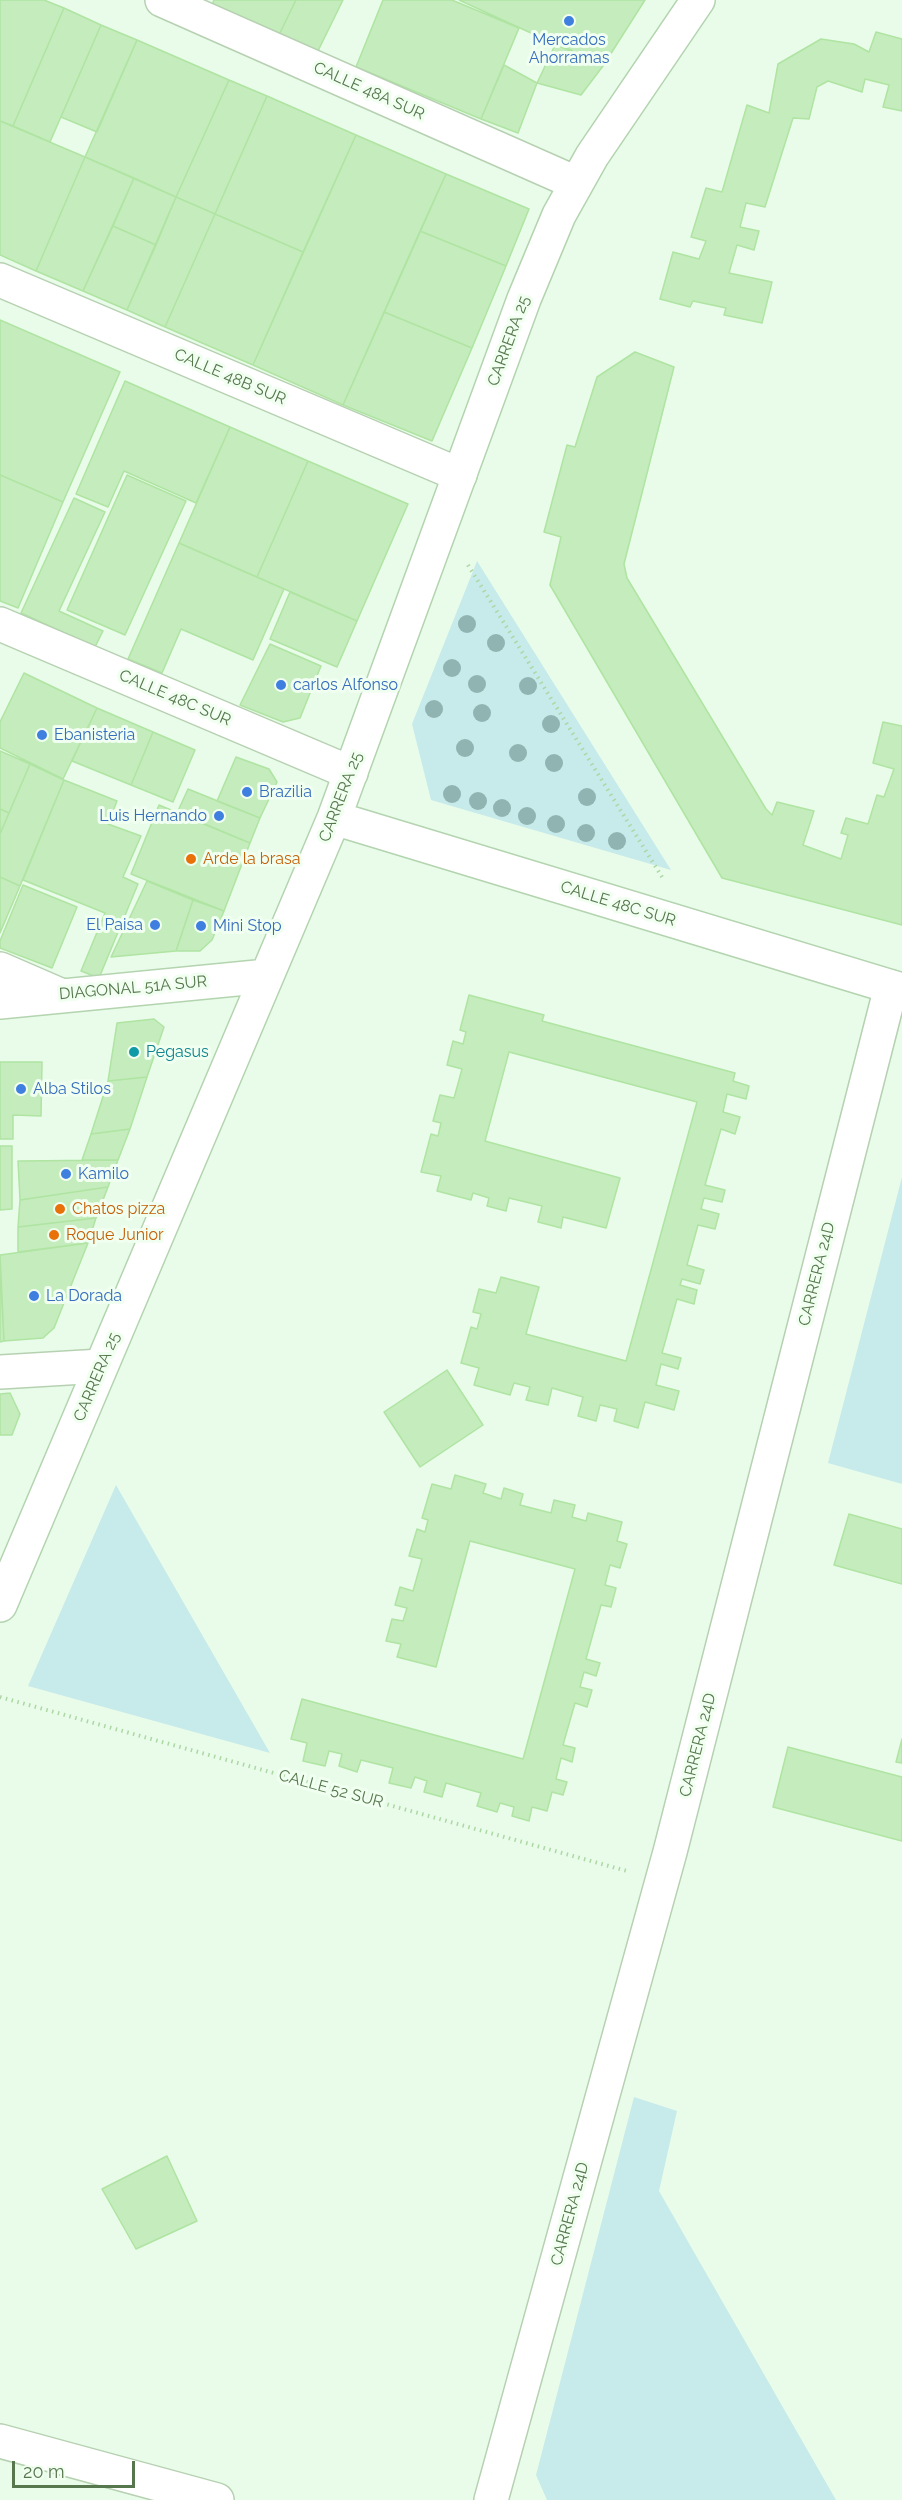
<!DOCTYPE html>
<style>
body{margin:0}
#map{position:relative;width:902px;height:2500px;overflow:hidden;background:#e9fcea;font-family:Raleway,sans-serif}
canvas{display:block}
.scale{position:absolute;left:12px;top:2461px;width:123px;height:27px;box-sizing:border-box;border:3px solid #56774d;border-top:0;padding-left:8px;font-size:18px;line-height:21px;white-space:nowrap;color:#56774d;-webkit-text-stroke:4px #f0fff0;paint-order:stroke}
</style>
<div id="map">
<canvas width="902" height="2500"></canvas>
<div class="scale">20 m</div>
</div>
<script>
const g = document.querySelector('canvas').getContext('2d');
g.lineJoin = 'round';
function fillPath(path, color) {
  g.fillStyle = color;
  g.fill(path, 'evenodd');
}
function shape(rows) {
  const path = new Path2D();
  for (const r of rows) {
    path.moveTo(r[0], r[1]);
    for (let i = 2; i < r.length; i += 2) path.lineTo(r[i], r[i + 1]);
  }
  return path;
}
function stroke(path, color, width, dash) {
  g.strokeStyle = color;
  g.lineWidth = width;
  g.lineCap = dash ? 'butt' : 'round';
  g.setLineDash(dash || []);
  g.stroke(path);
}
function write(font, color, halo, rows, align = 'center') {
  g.font = font + ' Raleway,sans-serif';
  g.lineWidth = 6;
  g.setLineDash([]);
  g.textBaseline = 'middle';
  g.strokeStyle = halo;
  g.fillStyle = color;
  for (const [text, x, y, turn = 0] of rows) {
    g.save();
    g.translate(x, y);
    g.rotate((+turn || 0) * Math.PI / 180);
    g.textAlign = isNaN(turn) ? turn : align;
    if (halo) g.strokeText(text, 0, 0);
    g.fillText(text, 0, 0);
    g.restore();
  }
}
fillPath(shape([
 [477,561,671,870,431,800,412,724],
 [902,1177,902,1484,828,1463],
 [116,1485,270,1753,28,1686],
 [634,2097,677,2111,659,2191,836,2500,547,2500,536,2475]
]), '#c7eaea');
const building = shape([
 [0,0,44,0,64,8,13,126,0,121,0,0],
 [214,0,296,0,277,39,211,7,214,0],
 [296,0,343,0,315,57,277,39,296,0],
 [383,0,452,0,519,28,481,119,356,67,383,0],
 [459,0,645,0,603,66,459,0],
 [64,8,101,25,50,142,13,126,64,8],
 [101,25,137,40,97,132,61,117,101,25],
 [876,32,902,39,902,111,883,107,889,85,865,79,862,92,828,81,817,87,809,119,793,118,765,207,746,203,740,227,759,231,754,250,737,245,729,273,772,282,762,323,724,315,726,308,693,301,690,307,660,299,673,252,699,259,706,241,691,237,706,188,722,192,747,105,769,113,778,64,821,39,854,44,869,52,876,32],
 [137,40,229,80,176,197,85,157,137,40],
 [556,43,603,66,581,95,537,83,556,43],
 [504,65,537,83,518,133,481,119,504,65],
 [229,80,267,96,215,214,176,197,229,80],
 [267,96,356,135,303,252,215,214,267,96],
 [0,121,85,157,36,271,0,255,0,121],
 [356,135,446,174,343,405,253,365,356,135],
 [85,157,134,178,83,291,36,271,85,157],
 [446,174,529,209,506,266,420,231,446,174],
 [134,178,176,197,156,245,113,226,134,178],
 [176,197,215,214,165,327,127,310,176,197],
 [215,214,303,252,253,365,165,327,215,214],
 [113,226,156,245,127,310,83,291,113,226],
 [420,231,506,266,472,348,384,312,420,231],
 [384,312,472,348,432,441,343,405,384,312],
 [0,320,120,372,63,502,0,475,0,320],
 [635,352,674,367,624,564,627,578,766,809,772,815,777,802,814,811,803,845,841,859,848,835,841,833,846,818,868,824,877,795,884,797,894,769,873,763,883,722,902,726,902,925,722,878,550,585,561,537,544,532,567,445,575,447,597,377,635,352],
 [125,381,230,427,196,503,124,471,108,507,76,494,125,381],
 [230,427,308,461,257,577,179,543,230,427],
 [308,461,408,504,357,621,257,577,308,461],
 [0,475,63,502,18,608,0,601,0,475],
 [127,475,186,501,125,635,67,610,127,475],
 [74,498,105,512,59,611,103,631,95,647,21,613,74,498],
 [179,543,284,589,253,660,181,629,162,673,128,659,179,543],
 [290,592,357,621,337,667,270,639,290,592],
 [270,644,321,666,300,718,283,722,240,705,270,644],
 [24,673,97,708,63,779,0,748,0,722,24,673],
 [97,708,153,732,131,785,72,761,97,708],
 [153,732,195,750,173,802,131,785,153,732],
 [0,751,30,764,9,813,0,809,0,751],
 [236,757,269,769,277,782,260,818,217,801,236,757],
 [30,764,64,780,20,886,0,877,0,834,30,764],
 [64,780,117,801,108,824,141,836,123,877,138,884,99,978,81,971,105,913,23,880,64,780],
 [188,789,260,818,250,843,177,813,188,789],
 [159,805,250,843,224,911,131,874,159,805],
 [0,809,9,813,0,834,0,809],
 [0,877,20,886,0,933,0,877],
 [147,881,193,900,176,951,111,957,147,881],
 [23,885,77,907,52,968,0,948,0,941,23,885],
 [193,900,224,911,212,940,200,951,176,951,193,900],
 [469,995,544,1015,542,1021,735,1073,733,1081,749,1086,746,1099,727,1094,723,1112,740,1117,735,1134,721,1129,705,1185,725,1190,722,1202,704,1198,701,1209,719,1214,715,1229,698,1225,687,1265,704,1270,700,1284,682,1279,680,1285,697,1290,694,1304,677,1299,662,1353,681,1358,678,1369,661,1364,656,1385,679,1391,674,1410,645,1402,638,1428,614,1421,617,1409,600,1405,596,1421,578,1416,583,1397,552,1388,548,1405,526,1400,530,1387,514,1383,510,1395,474,1385,479,1368,461,1363,471,1327,477,1329,481,1314,473,1312,479,1289,496,1293,501,1277,539,1287,526,1334,626,1361,697,1102,509,1052,485,1141,620,1178,606,1228,563,1217,561,1228,538,1222,542,1206,509,1198,506,1211,487,1206,489,1198,473,1193,471,1200,437,1191,441,1176,421,1172,431,1134,438,1136,441,1123,433,1121,440,1095,454,1098,462,1069,447,1065,453,1041,463,1044,466,1032,460,1030,469,995],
 [154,1019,164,1027,147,1077,108,1081,117,1023,154,1019],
 [0,1062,42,1062,41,1116,13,1115,13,1139,0,1139,0,1062],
 [147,1077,130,1129,91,1134,108,1081,147,1077],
 [130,1129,118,1160,82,1160,91,1134,130,1129],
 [0,1146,12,1146,12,1209,0,1210,0,1146],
 [118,1160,108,1187,20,1200,18,1161,118,1160],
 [108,1187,96,1218,18,1227,20,1200,108,1187],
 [96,1218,88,1243,18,1252,18,1227,96,1218],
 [88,1243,54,1328,43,1338,4,1341,0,1255,88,1243],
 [0,1264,4,1341,0,1342,0,1264],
 [447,1370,483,1425,420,1467,384,1412,447,1370],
 [10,1393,20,1414,12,1435,0,1435,0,1394,10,1393],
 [455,1475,486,1484,483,1493,501,1499,504,1488,523,1494,520,1505,551,1513,554,1500,575,1505,572,1517,586,1521,588,1513,622,1522,617,1541,627,1544,620,1568,610,1565,605,1585,616,1588,611,1607,601,1605,586,1659,600,1663,596,1676,584,1672,580,1687,592,1690,587,1707,575,1703,563,1745,575,1748,572,1762,561,1758,556,1779,567,1782,563,1795,552,1792,547,1811,532,1807,529,1821,512,1816,514,1807,500,1803,497,1812,477,1806,481,1793,446,1783,442,1797,424,1792,427,1781,415,1777,411,1788,389,1783,393,1768,361,1760,357,1772,339,1766,342,1754,329,1751,325,1766,303,1761,307,1743,291,1739,302,1699,523,1759,575,1569,470,1541,436,1667,397,1657,401,1644,386,1641,392,1619,403,1621,407,1608,395,1605,400,1587,413,1591,422,1559,409,1556,417,1529,425,1532,428,1520,422,1518,432,1484,451,1489,455,1475],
 [849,1514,902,1529,902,1584,834,1565,849,1514],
 [902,1739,902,1763,896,1762,902,1739],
 [788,1747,902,1777,902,1841,773,1807,788,1747],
 [167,2156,197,2221,136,2249,102,2189,167,2156]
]);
fillPath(building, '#c5ecbc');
stroke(building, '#afe4a2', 1.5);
const street = shape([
 [162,0,576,183],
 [0,280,460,475],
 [0,624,351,773],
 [0,969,60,995],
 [0,1372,101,1366],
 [0,2441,217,2500],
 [491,2500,670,1852,891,987]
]);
const secondary = shape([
 [334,818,902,990],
 [0,1002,267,976],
 [0,1605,334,818,524,299,559,215,592,156,698,0]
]);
stroke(street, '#b6d1b1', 36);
stroke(secondary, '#b3d4af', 36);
stroke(shape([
 [468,565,662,877],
 [0,1697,627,1871]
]), '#add7a4', 4, [1.5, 4.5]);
stroke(street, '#fff', 33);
stroke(secondary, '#fff', 33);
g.fillStyle = '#90b4b1';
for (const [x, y] of [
 [467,624],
 [496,643],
 [452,668],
 [477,684],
 [528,686],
 [434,709],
 [482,713],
 [551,724],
 [465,748],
 [518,753],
 [554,763],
 [452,794],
 [587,797],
 [478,801],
 [502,808],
 [527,816],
 [556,824],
 [586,833],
 [617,841]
]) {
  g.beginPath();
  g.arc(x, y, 9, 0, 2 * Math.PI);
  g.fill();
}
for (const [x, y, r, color] of [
 [569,21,6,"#3f7fe0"],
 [281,685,6,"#3f7fe0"],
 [42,735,6,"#3f7fe0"],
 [247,792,6,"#3f7fe0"],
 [219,816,6,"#3f7fe0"],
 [191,859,6,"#e8710a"],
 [155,925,6,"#3f7fe0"],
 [201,926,6,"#3f7fe0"],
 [134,1052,6,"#0f9aa8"],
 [21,1089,6,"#3f7fe0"],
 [66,1174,6,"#3f7fe0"],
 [60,1209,6,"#e8710a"],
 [54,1235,6,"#e8710a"],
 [34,1296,6,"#3f7fe0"]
]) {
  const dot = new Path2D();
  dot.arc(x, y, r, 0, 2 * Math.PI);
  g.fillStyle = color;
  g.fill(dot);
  stroke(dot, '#f0fff0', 2);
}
write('16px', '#366cbe', '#f0fff0', [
 ["Mercados",569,40,"center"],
 ["Ahorramas",569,58,"center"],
 ["carlos Alfonso",293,685],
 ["Ebanisteria",54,735],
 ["Brazilia",259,792],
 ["Luis Hernando",207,816,"right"],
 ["El Paisa",143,925,"right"],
 ["Mini Stop",213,926],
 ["Alba Stilos",33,1089],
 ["Kamilo",78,1174],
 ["La Dorada",46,1296]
], 'left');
write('16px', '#56774d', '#f0fff0', [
 ["CALLE 48A SUR",369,91,24],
 ["CARRERA 25",509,341,-70],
 ["CALLE 48B SUR",230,377,23],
 ["CALLE 48C SUR",175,698,23],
 ["CARRERA 25",341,797,-69],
 ["CALLE 48C SUR",618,904,17],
 ["DIAGONAL 51A SUR",133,988,-5],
 ["CARRERA 24D",817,1274,-76],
 ["CARRERA 25",97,1377,-67],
 ["CARRERA 24D",698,1745,-76],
 ["CALLE 52 SUR",331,1789,15],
 ["CARRERA 24D",570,2214,-75]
]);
write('16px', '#c56008', '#f0fff0', [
 ["Arde la brasa",203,859],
 ["Chatos pizza",72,1209],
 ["Roque Junior",66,1235]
], 'left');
write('16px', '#0d838f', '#f0fff0', [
 ["Pegasus",146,1052]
], 'left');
</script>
